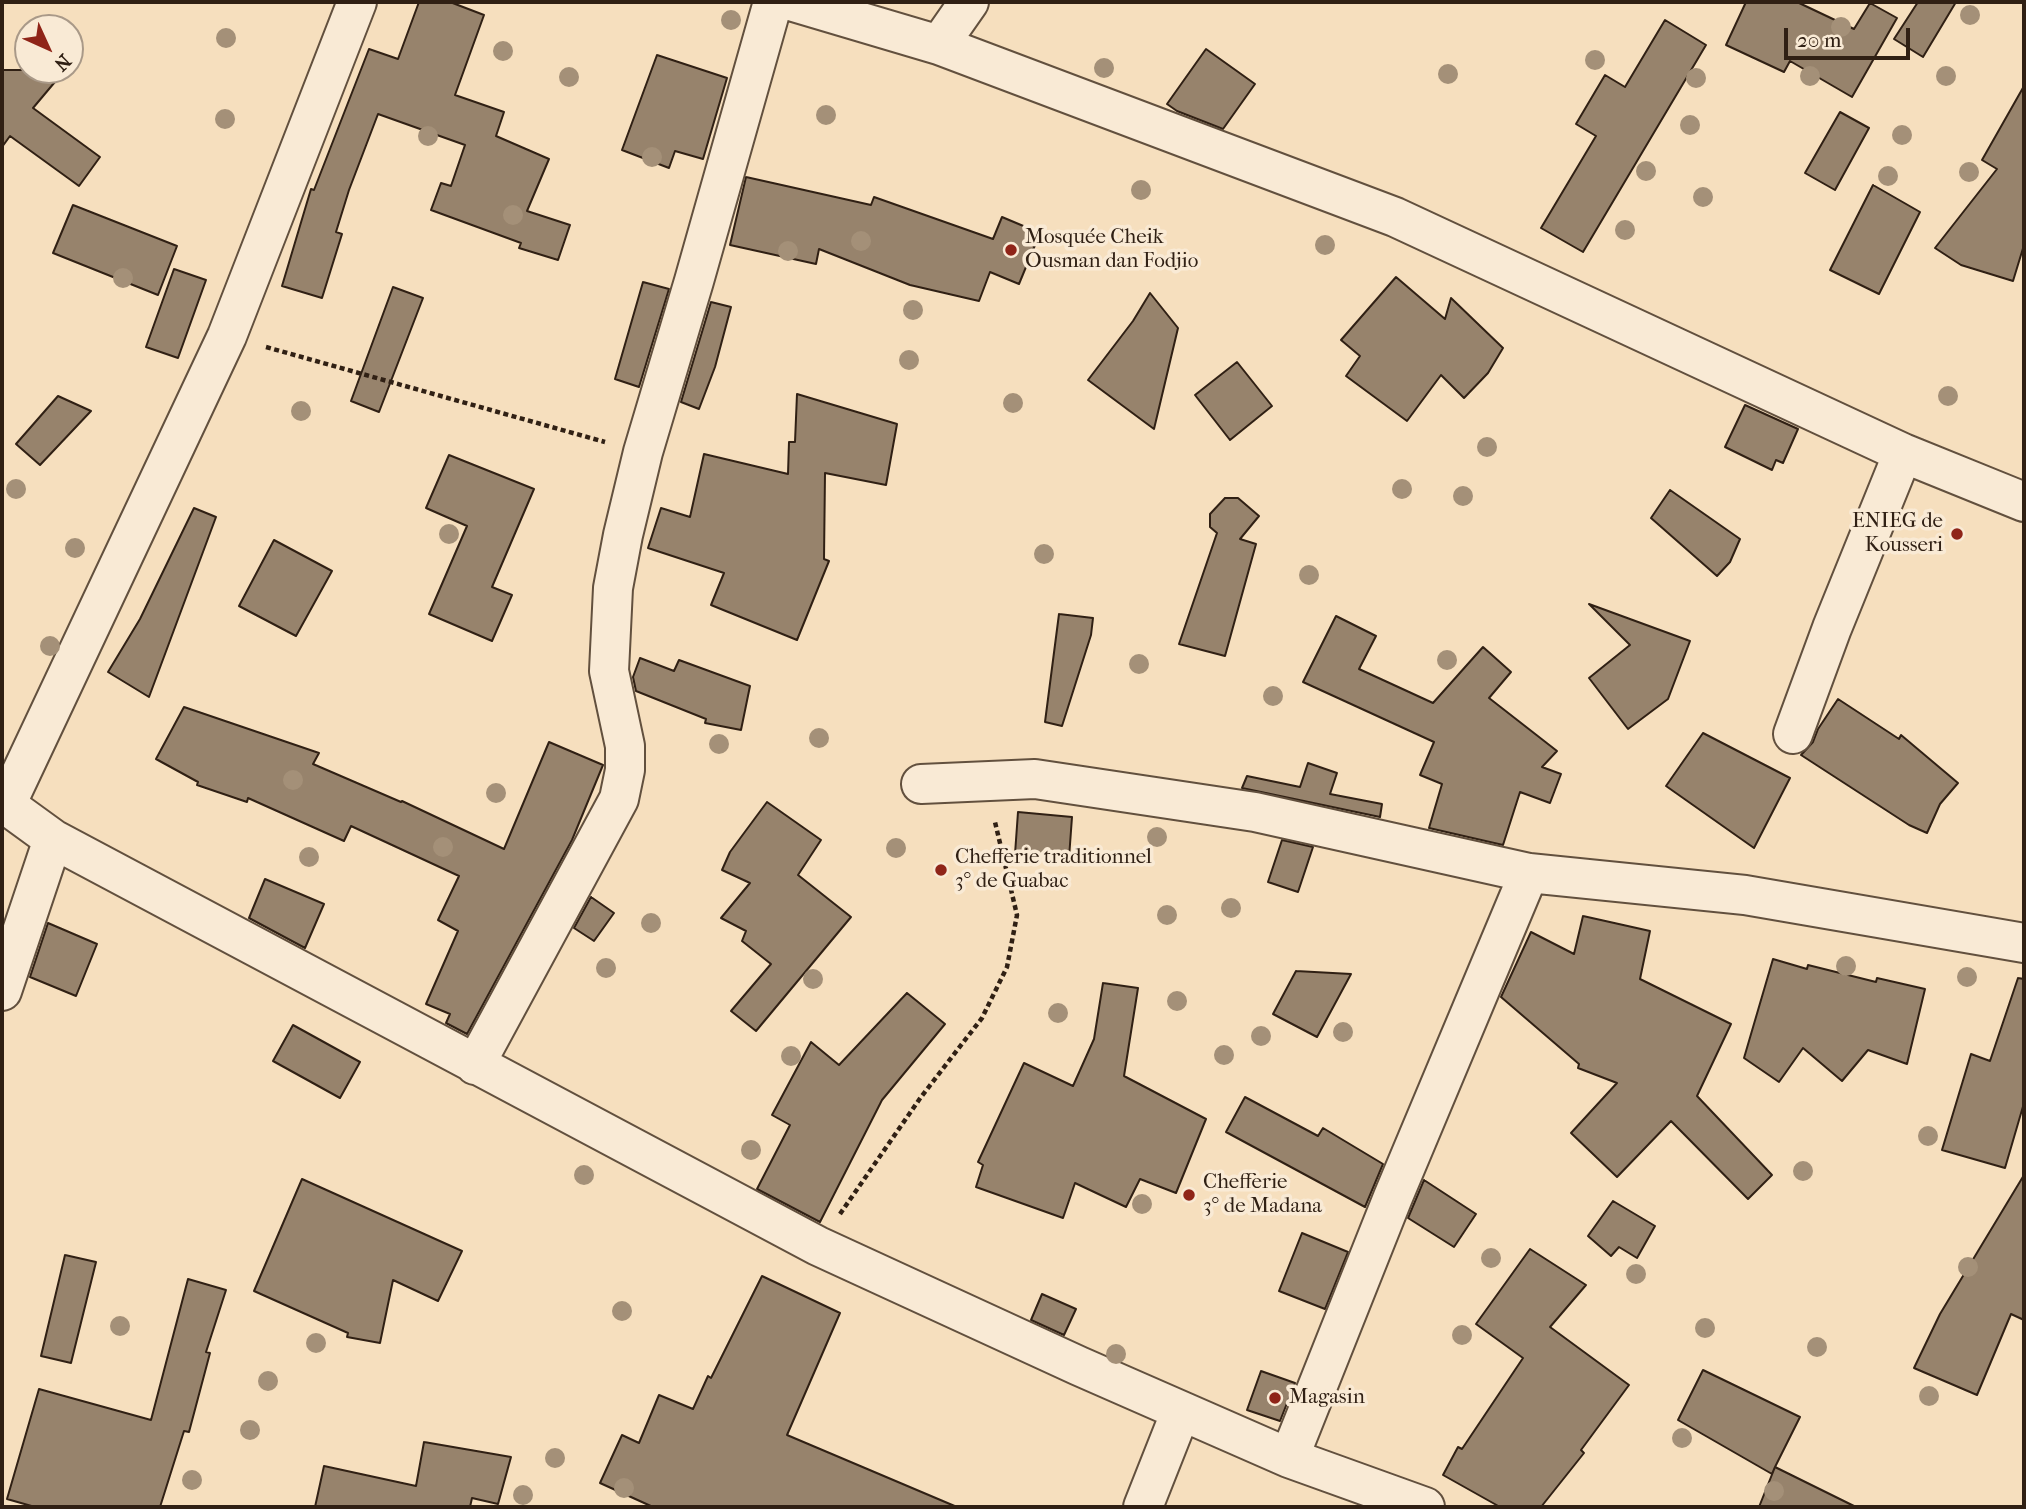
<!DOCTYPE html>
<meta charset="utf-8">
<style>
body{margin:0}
#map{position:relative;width:2026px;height:1509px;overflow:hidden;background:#f6dfbe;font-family:"IM FELL French Canon",serif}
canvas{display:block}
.frame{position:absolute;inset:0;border:4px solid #302014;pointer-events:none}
.north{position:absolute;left:14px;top:14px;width:70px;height:70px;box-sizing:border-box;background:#f9ead5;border:2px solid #a99988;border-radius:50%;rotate:135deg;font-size:19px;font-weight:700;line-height:28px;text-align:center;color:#302014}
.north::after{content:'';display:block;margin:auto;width:24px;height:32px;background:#8f2418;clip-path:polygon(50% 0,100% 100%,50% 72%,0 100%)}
.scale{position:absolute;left:1784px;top:28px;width:126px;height:32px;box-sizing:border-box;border:4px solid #302014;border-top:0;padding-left:9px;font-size:21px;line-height:24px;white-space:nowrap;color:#302014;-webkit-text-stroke:5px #f9ead5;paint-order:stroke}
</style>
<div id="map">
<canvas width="2026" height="1509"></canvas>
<div class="frame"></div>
<div class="north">N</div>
<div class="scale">20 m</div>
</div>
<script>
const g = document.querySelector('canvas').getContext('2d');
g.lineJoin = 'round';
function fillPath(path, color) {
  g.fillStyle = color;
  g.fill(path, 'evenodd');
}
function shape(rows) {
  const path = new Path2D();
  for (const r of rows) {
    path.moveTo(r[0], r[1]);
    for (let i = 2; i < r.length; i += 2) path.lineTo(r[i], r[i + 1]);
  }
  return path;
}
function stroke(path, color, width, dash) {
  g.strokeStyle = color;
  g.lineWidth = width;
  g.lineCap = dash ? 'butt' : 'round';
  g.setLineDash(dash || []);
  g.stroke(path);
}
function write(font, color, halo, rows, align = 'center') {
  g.font = font + ' "IM FELL French Canon",serif';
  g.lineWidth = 7;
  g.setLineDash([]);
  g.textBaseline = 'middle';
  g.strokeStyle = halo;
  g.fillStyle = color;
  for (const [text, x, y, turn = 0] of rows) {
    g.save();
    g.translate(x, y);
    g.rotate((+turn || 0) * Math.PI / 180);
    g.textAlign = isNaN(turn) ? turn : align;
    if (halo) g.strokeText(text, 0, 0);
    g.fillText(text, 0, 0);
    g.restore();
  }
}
const building = shape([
 [419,2,450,2,484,15,455,95,504,112,496,136,549,159,527,211,570,225,558,260,519,248,521,243,431,210,441,183,451,186,465,145,378,114,349,190,336,232,342,234,322,298,282,286,311,189,314,190,369,49,398,59,419,2],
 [1746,2,1797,2,1854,29,1870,3,1897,18,1852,97,1790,61,1784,72,1726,45,1746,2],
 [1918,2,1956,2,1923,57,1894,39,1918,2],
 [1665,20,1706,45,1583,252,1541,228,1596,136,1576,124,1605,75,1625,87,1665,20],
 [1206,49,1255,84,1223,129,1177,111,1167,104,1206,49],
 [657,55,727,78,703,159,675,151,669,168,622,150,657,55],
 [2,70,65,70,33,108,100,157,79,186,10,136,2,147,2,70],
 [2024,86,2024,245,2013,281,1961,265,1935,248,1997,169,1982,160,2024,86],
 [1840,112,1869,128,1835,190,1805,173,1840,112],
 [746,177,871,205,874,197,993,239,1002,217,1040,233,1019,284,990,272,979,301,910,285,819,249,816,264,730,245,746,177],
 [1873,185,1920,212,1879,294,1830,270,1873,185],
 [73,205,177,246,158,295,53,253,73,205],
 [174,269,206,280,178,358,146,347,174,269],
 [1396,277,1445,319,1451,298,1503,348,1488,373,1464,398,1441,375,1407,421,1346,376,1360,356,1341,340,1396,277],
 [643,282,669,289,639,387,615,379,643,282],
 [393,287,423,298,379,412,351,401,393,287],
 [1150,293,1178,328,1154,429,1088,380,1133,321,1150,293],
 [711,302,731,307,715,367,699,409,681,402,711,302],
 [1237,362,1272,406,1230,440,1195,395,1237,362],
 [797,394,897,424,886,485,825,473,824,559,829,561,797,640,711,605,724,573,648,548,661,508,690,517,704,454,788,474,789,442,795,442,797,394],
 [58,396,91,411,40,465,16,444,58,396],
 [1745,405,1798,429,1783,463,1776,460,1772,470,1725,447,1745,405],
 [449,455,534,489,492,587,512,595,492,641,429,614,467,526,426,508,449,455],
 [1670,490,1740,539,1730,562,1717,576,1651,518,1670,490],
 [1225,498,1238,498,1259,516,1240,539,1256,544,1225,656,1179,644,1217,533,1210,527,1210,514,1225,498],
 [194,508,216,517,149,697,108,672,140,619,194,508],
 [274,540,332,571,296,636,239,606,274,540],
 [1589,604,1690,641,1668,699,1628,729,1589,678,1630,645,1589,604],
 [1059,614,1093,618,1091,635,1062,726,1045,722,1059,614],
 [1336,616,1376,636,1359,669,1433,703,1483,647,1511,672,1489,698,1557,751,1542,767,1561,774,1550,803,1520,792,1503,845,1429,828,1442,784,1420,775,1434,742,1303,682,1336,616],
 [640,658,674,671,679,660,750,686,741,730,705,723,706,719,636,691,633,677,640,658],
 [1838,699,1899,739,1901,735,1958,783,1940,804,1927,833,1909,825,1801,755,1813,742,1818,729,1838,699],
 [184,707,319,753,313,764,401,802,402,801,504,849,549,742,603,765,572,840,467,1034,446,1023,450,1014,426,1004,458,931,438,920,459,876,351,826,344,841,248,798,247,802,197,785,198,782,156,759,184,707],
 [1703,733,1790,778,1754,848,1666,786,1703,733],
 [1308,763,1337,773,1330,794,1382,804,1380,817,1242,788,1247,776,1300,787,1308,763],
 [767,802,821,840,798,875,851,917,756,1031,731,1011,771,964,742,941,746,931,721,918,750,883,722,870,730,852,767,802],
 [1018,812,1072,817,1069,858,1015,854,1018,812],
 [1282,840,1313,847,1298,892,1268,882,1282,840],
 [265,879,324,904,305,948,249,918,265,879],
 [591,897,614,913,594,941,574,928,591,897],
 [1583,916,1650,931,1640,979,1731,1024,1697,1096,1772,1175,1748,1199,1671,1121,1617,1177,1571,1133,1617,1083,1578,1068,1579,1064,1501,997,1531,932,1574,954,1583,916],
 [48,923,97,944,76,996,30,977,48,923],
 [1773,959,1807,969,1808,965,1876,982,1877,978,1925,989,1907,1064,1868,1050,1842,1081,1803,1048,1779,1082,1744,1058,1773,959],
 [1296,971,1351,974,1317,1037,1273,1014,1296,971],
 [2018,978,2024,979,2024,1103,2005,1168,1942,1150,1971,1054,1990,1061,2018,978],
 [1103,983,1138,988,1124,1076,1206,1119,1176,1193,1140,1179,1126,1207,1075,1183,1063,1218,976,1187,983,1165,978,1162,1024,1063,1073,1086,1094,1039,1103,983],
 [907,993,945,1024,882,1100,820,1222,757,1189,790,1125,772,1115,811,1042,839,1065,907,993],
 [293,1025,360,1062,340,1098,273,1061,293,1025],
 [1245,1097,1318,1136,1323,1128,1383,1164,1365,1207,1226,1132,1245,1097],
 [2024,1175,2024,1320,2011,1314,1977,1395,1914,1368,1940,1314,2024,1175],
 [302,1179,462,1251,438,1301,393,1280,380,1343,347,1337,348,1333,254,1291,302,1179],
 [1424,1180,1476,1214,1454,1247,1408,1218,1424,1180],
 [1613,1201,1655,1226,1637,1258,1619,1247,1611,1256,1588,1236,1613,1201],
 [1302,1233,1348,1252,1325,1309,1279,1291,1302,1233],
 [1530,1249,1586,1285,1550,1327,1629,1385,1581,1450,1584,1453,1541,1507,1500,1507,1443,1475,1458,1447,1462,1449,1523,1358,1476,1324,1530,1249],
 [65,1255,96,1262,71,1363,41,1356,65,1255],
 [762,1276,840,1313,787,1435,957,1507,653,1507,600,1483,622,1435,639,1443,659,1395,693,1409,708,1376,711,1378,762,1276],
 [188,1279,226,1290,206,1352,210,1353,189,1432,184,1431,160,1507,35,1507,7,1499,39,1389,151,1420,188,1279],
 [1042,1294,1076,1309,1064,1335,1031,1320,1042,1294],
 [1703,1370,1800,1417,1775,1467,1856,1507,1759,1507,1775,1467,1772,1474,1678,1420,1703,1370],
 [1261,1371,1295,1383,1280,1421,1247,1410,1261,1371],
 [424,1442,511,1457,498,1504,472,1498,470,1507,315,1507,324,1466,416,1486,424,1442]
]);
fillPath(building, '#97836c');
stroke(building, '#302014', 2);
const minor = shape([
 [794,2,939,45,1395,217,1903,453,2024,502],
 [939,45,969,2],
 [1793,734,1832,628,1903,453],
 [921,784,1035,779,1255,812,1529,873,1745,895,2024,943],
 [2,802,53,839,2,991],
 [6,805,227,336,357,2],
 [53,839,818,1246,1079,1366,1289,1458,1425,1507],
 [475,1065,619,799,625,770,625,746,609,671,613,588,623,535,643,452,694,281,773,2],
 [1289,1458,1393,1197,1529,873],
 [1143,1507,1181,1411]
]);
stroke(minor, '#62503e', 42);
stroke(shape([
 [266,347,605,442],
 [840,1214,921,1097,982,1018,1007,967,1017,915,995,822]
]), '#302014', 4.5, [5, 3.5]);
stroke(minor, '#f9ead5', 38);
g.fillStyle = '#a49078';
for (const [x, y] of [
 [1970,15],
 [731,20],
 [1841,27],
 [226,38],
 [503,51],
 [1595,60],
 [1104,68],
 [1448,74],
 [1810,76],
 [1946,76],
 [569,77],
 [1696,78],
 [826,115],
 [225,119],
 [1690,125],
 [1902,135],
 [428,136],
 [652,157],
 [1646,171],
 [1969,172],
 [1888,176],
 [1141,190],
 [1703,197],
 [513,215],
 [1625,230],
 [861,241],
 [1325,245],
 [788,251],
 [123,278],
 [913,310],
 [909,360],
 [1948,396],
 [1013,403],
 [301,411],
 [1487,447],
 [16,489],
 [1402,489],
 [1463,496],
 [449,534],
 [75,548],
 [1044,554],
 [1309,575],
 [50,646],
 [1447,660],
 [1139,664],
 [1273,696],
 [819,738],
 [719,744],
 [293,780],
 [496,793],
 [1157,837],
 [443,847],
 [896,848],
 [309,857],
 [1231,908],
 [1167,915],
 [651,923],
 [1846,966],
 [606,968],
 [1967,977],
 [813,979],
 [1177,1001],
 [1058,1013],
 [1343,1032],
 [1261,1036],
 [1224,1055],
 [791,1056],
 [1928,1136],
 [751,1150],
 [1803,1171],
 [584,1175],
 [1142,1204],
 [1491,1258],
 [1968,1267],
 [1636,1274],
 [622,1311],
 [120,1326],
 [1705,1328],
 [1462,1335],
 [316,1343],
 [1817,1347],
 [1116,1354],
 [268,1381],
 [1929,1396],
 [250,1430],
 [1682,1438],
 [555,1458],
 [192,1480],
 [624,1488],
 [1774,1491],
 [523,1495]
]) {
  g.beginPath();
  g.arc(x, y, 10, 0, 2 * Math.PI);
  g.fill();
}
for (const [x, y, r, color] of [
 [1011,250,7,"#8f2418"],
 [1957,534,7,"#8f2418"],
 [941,870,7,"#8f2418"],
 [1189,1195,7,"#8f2418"],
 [1275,1398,7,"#8f2418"]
]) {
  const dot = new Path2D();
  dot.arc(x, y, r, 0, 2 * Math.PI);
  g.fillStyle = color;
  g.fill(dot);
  stroke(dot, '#f9ead5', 2.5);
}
write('21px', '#302014', '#f9ead5', [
 ["Mosquée Cheik",1025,238],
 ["Ousman dan Fodjio",1025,262],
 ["ENIEG de",1943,522,"right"],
 ["Kousseri",1943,546,"right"],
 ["Chefferie traditionnel",955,858],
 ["3° de Guabac",955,882],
 ["Chefferie",1203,1183],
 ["3° de Madana",1203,1207],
 ["Magasin",1289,1398]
], 'left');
</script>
